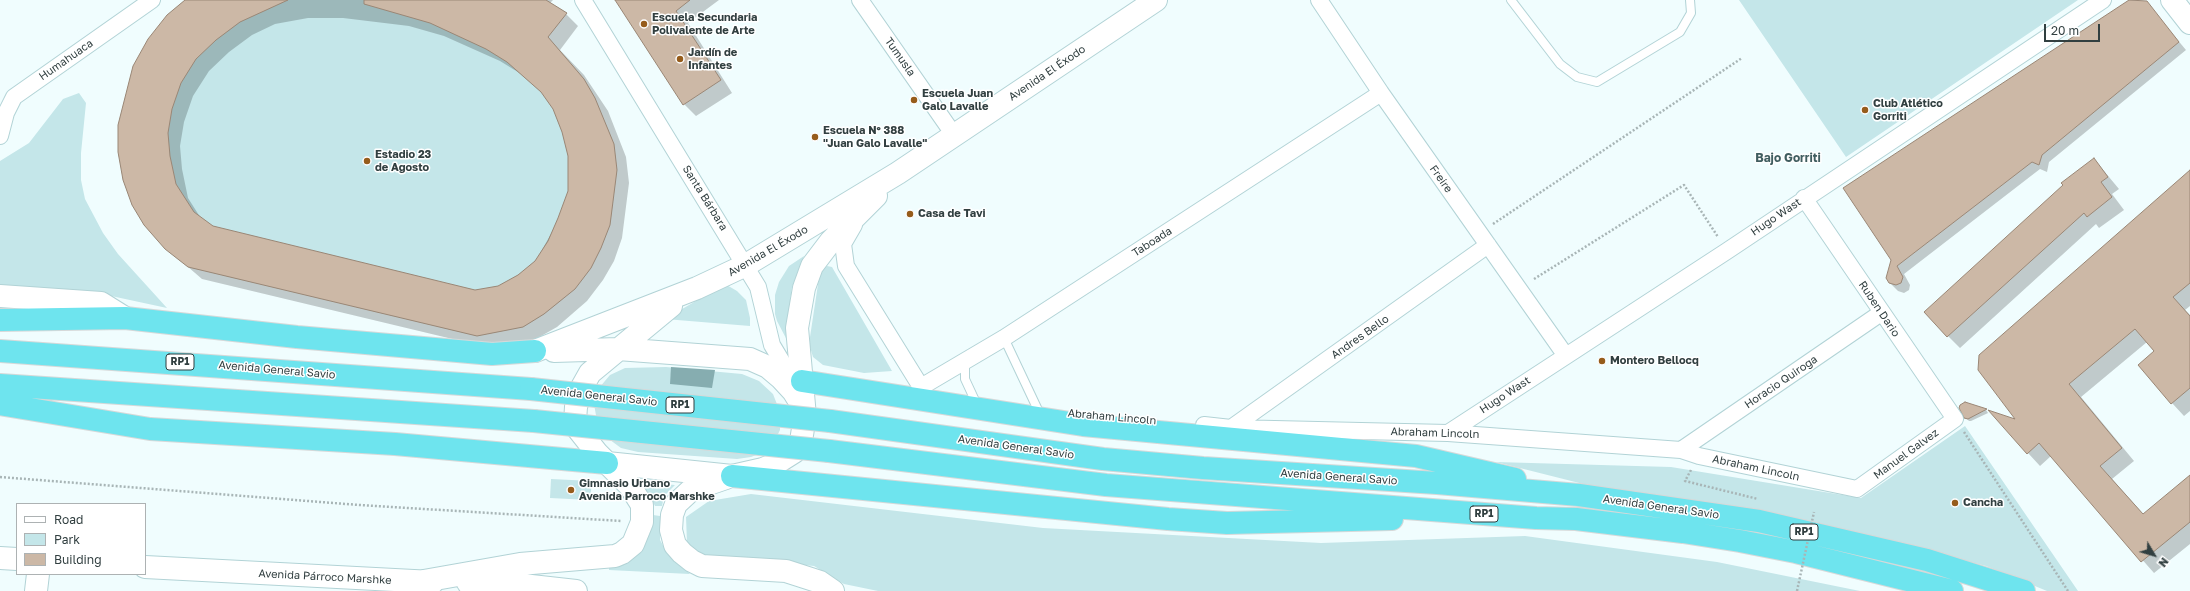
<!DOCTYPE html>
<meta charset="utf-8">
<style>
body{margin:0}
#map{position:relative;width:2190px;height:591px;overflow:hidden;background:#f0fdfe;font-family:"Golos Text",sans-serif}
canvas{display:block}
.legend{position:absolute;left:16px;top:503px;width:130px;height:72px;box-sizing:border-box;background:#fff;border:1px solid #adb2b3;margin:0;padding:5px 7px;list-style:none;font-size:12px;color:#313f40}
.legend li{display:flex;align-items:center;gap:8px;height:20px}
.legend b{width:20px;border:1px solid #adb2b3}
.north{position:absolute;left:2134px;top:535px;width:40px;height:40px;-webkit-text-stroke:3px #fff;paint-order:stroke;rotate:128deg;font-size:11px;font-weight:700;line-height:16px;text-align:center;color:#313f40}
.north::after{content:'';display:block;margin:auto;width:14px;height:18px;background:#313f40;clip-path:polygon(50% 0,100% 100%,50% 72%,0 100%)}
.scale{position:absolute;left:2044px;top:24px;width:56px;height:18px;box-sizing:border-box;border:2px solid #313f40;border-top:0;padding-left:5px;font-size:12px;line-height:14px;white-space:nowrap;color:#313f40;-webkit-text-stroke:3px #fff;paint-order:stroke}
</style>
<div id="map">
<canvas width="2190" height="591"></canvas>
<ul class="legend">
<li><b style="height:5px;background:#fff"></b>Road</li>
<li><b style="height:11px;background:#c4e6e9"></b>Park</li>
<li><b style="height:11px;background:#ccb8a6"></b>Building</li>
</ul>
<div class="north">N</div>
<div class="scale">20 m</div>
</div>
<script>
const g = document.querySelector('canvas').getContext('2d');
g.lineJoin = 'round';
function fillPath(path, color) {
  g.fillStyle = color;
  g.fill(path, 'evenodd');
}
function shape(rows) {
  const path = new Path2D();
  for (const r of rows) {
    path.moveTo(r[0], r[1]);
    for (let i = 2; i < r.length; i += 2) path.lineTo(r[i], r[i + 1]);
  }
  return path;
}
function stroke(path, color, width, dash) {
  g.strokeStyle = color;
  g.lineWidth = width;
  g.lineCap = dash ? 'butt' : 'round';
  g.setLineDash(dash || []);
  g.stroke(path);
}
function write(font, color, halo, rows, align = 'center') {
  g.font = font + ' "Golos Text",sans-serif';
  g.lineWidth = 3;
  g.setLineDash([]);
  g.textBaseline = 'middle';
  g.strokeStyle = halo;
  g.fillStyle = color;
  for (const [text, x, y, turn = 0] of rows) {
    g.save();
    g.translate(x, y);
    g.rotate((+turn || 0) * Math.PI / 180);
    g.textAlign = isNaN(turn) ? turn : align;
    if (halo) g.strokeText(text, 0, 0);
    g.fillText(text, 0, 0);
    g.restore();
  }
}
fillPath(shape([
 [185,0,546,0,567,13,548,37,584,79,595,98,614,144,617,170,610,225,601,248,591,268,575,289,544,314,523,327,477,336,188,267,165,249,144,225,132,205,123,180,118,152,118,125,133,66,167,15],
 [1739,0,2078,0,1846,157],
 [79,93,86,103,81,153,81,180,85,199,103,233,118,254,167,308,88,291,0,285,0,161,29,143,63,99],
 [804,256,792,287,789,309,789,344,777,321,775,314,775,295,779,282,789,266],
 [827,266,832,267,892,371,864,373,823,365,813,357,810,347,810,337,820,271],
 [725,284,737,291,746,300,750,318,750,326,665,319],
 [666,367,742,374,759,381,773,394,780,412,780,430,774,442,764,452,751,457,737,459,638,452,621,448,606,437,597,421,594,404,599,388,610,375,625,368],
 [1965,426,2078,591,2047,591,1986,566,1871,536,1615,492,1496,462,1671,467,1861,498],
 [551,479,592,481,590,500,550,498],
 [639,482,675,485,664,496,662,506,655,506,648,492],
 [751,494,1043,528,1321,543,1525,536,1717,562,1860,591,878,591,844,584,814,566,702,555,687,543,686,517,709,501],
 [653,515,660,516,660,540,666,551,690,574,609,570,609,566,645,542,650,532]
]), '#c4e6e9');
fillPath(shape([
 [671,367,715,370,712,388,670,384]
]), '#86adb0');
fillPath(shape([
 [186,0,553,0,550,3,566,14,578,26,560,50,584,75,608,111,626,157,629,183,622,238,614,261,603,280,587,301,557,327,536,339,490,348,202,279,166,248,119,151],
 [308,18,343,18,409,26,444,36,500,61,521,74,545,95,554,108,563,131,569,155,569,191,559,219,536,261,518,276,499,287,474,291,212,227,202,220,188,198,182,169,180,146,184,122,193,96,209,71,229,52,252,35,275,24],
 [616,0,719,0,688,23,732,93,696,116,684,104],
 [2131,0,2146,2,2186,50,2049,162,2047,172,2040,169,1904,274,1910,285,1909,290,1904,293,1898,291,1890,283,1892,260,1844,188],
 [2094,159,2119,189,2112,194,2124,210,2099,228,2096,224,1960,348,1948,336],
 [2190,171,2190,306,2185,310,2190,315,2190,411,2184,416,2172,403,2155,352,2147,342,2081,397,2134,461,2112,479,2144,515,2190,477,2190,544,2154,573,2051,456,2040,466,2028,453,2018,420],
 [1965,404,1986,410,1988,413,1971,421,1969,421,1965,417]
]), '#0003');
const building = shape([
 [185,0,288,0,240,22,216,40,196,59,181,83,172,109,168,133,170,156,176,184,194,212,213,226,475,290,498,286,518,275,535,261,548,241,558,218,568,191,568,156,562,132,553,109,541,92,507,62,486,49,430,23,364,4,364,0,546,0,567,13,548,37,584,79,595,98,614,144,617,170,610,225,601,248,591,268,575,289,544,314,523,327,477,336,188,267,165,249,144,225,132,205,123,180,118,152,118,125,133,66,148,39,167,15,185,0],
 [615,0,690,0,676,11,721,80,683,105,615,0],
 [2129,0,2147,1,2179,42,2042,155,2039,165,2032,162,1897,266,1903,277,1901,283,1896,285,1889,283,1886,278,1891,260,1843,188,2129,0],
 [2094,158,2108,177,2101,182,2112,197,2087,217,2084,213,1947,337,1924,312,2063,185,2061,183,2094,158],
 [2190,170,2190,283,2173,297,2190,316,2190,388,2171,404,2138,365,2154,351,2135,329,2069,384,2122,448,2100,466,2143,514,2190,475,2190,522,2141,562,2039,443,2027,454,1988,410,2015,419,1978,370,1979,355,2190,170],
 [1965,402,1987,409,1968,419,1964,418,1959,408,1960,405,1965,402]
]);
fillPath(building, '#ccb8a6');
stroke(building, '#9a8776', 1);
const lane = shape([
 [1511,0,1560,64,1577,77,1597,82,1680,32,1691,13,1690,0],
 [1004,338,1038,410],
 [965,362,965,379,978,407]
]);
const street = shape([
 [583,0,758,287,772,345,796,385],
 [860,0,954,135],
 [1319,0,1381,93,1566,356],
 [0,136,6,113,14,97,152,0],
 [854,225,843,244,846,266,921,387,924,397],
 [921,387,1004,338,1381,93],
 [1204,425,1231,428,1448,433,1681,450,1699,456,1857,489,1955,419,1804,198],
 [1231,428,1488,245],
 [1448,433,1727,251,2103,0],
 [1681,450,1881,313]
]);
const secondary = shape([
 [2172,0,2190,23],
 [0,296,101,303,125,318],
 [535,351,697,288,746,265,898,173,1156,0],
 [554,351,618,349,750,359,768,367,781,378,793,391,803,407],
 [607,463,732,476,763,469,775,464,794,452,801,441,805,416,797,328,804,288,812,266,831,241,876,196],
 [726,478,691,490,676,504,672,515,671,530,675,545,682,553,692,561,702,566,786,571,820,582,833,591],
 [0,558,17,559],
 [145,567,433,582],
 [418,582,520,564,615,556,622,553,633,544,642,522,642,505,630,486,597,453,578,429,575,421,576,407,581,389,590,373,671,306],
 [468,583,513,584,576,591],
 [36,591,38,574]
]);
const highway = shape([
 [0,320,125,318,297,337,492,354,535,351],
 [0,351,531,389],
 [802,381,1083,425,1416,456,1515,479],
 [0,385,534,421],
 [0,404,150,429,395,444,607,463],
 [830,421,1103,459,1203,468,1437,483,1579,495,1759,521,1927,560,2024,591],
 [829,451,1106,485,1536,518,1576,519,1683,532,1740,541,1796,552,1952,591],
 [732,476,1168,519,1227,523,1392,519]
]);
stroke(lane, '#b2d3d6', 10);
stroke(street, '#b2d3d6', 18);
stroke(secondary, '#b2d3d6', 24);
stroke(highway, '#d6d9d9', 24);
stroke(shape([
 [1493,224,1742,58],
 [1534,279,1684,185,1718,237],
 [1964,432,2068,591],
 [1691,470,1685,481,1758,499],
 [0,477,359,505,621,521]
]), '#a8b5b6', 2.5, [2, 2]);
stroke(lane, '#fff', 8);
stroke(street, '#fff', 16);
stroke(secondary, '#fff', 22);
stroke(highway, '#6ee4ee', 22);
const highwayBridge = shape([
 [531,389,830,421],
 [534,421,829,451]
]);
stroke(highwayBridge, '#d6d9d9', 24, []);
stroke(shape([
 [1797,591,1814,512]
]), '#a8b5b6', 2.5, [2, 2]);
stroke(highwayBridge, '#6ee4ee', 22);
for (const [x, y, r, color] of [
 [644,24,4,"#965c1b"],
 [680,59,4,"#965c1b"],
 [914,100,4,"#965c1b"],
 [1865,110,4,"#965c1b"],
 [815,137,4,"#965c1b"],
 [367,161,4,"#965c1b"],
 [910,214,4,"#965c1b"],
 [1602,361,4,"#965c1b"],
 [571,490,4,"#965c1b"],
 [1955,503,4,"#965c1b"]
]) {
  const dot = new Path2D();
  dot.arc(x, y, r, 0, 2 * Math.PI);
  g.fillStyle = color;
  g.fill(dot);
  stroke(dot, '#fff', 1.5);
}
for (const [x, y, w] of [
 [180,362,28],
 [680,405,28],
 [1484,514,28],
 [1804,532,28]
]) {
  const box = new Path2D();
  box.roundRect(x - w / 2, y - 8, w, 16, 3);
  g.fillStyle = '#fff';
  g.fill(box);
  stroke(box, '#313f40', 1);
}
write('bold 10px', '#313f40', null, [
 ["RP1",180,362],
 ["RP1",680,405],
 ["RP1",1484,514],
 ["RP1",1804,532]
]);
write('bold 11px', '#313f40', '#fff', [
 ["Escuela Secundaria",652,18],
 ["Polivalente de Arte",652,31],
 ["Jardín de",688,53],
 ["Infantes",688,66],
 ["Escuela Juan",922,94],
 ["Galo Lavalle",922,107],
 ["Club Atlético",1873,104],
 ["Gorriti",1873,117],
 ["Escuela N° 388",823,131],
 ["\"Juan Galo Lavalle\"",823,144],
 ["Estadio 23",375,155],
 ["de Agosto",375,168],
 ["Casa de Tavi",918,214],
 ["Montero Bellocq",1610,361],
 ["Gimnasio Urbano",579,484],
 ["Avenida Parroco Marshke",579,497],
 ["Cancha",1963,503]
], 'left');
write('11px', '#313f40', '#fff', [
 ["Tumusla",900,57,55],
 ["Humahuaca",66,60,-35],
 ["Avenida El Éxodo",1047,73,-34],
 ["Freire",1441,179,55],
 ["Santa Bárbara",705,198,58],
 ["Hugo Wast",1776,217,-34],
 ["Taboada",1152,242,-33],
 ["Avenida El Éxodo",768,251,-30],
 ["Ruben Dario",1879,309,56],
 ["Andres Bello",1360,337,-35],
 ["Avenida General Savio",277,370,5],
 ["Horacio Quiroga",1781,382,-34],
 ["Hugo Wast",1505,395,-33],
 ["Avenida General Savio",599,396,6],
 ["Abraham Lincoln",1112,417,5],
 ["Abraham Lincoln",1435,433,2],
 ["Avenida General Savio",1016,447,8],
 ["Manuel Galvez",1906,454,-36],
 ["Abraham Lincoln",1756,468,12],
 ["Avenida General Savio",1339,477,4],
 ["Avenida General Savio",1661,507,8],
 ["Avenida Párroco Marshke",325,577,3]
]);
write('bold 12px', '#415e60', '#fff', [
 ["Bajo Gorriti",1788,158]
]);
</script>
